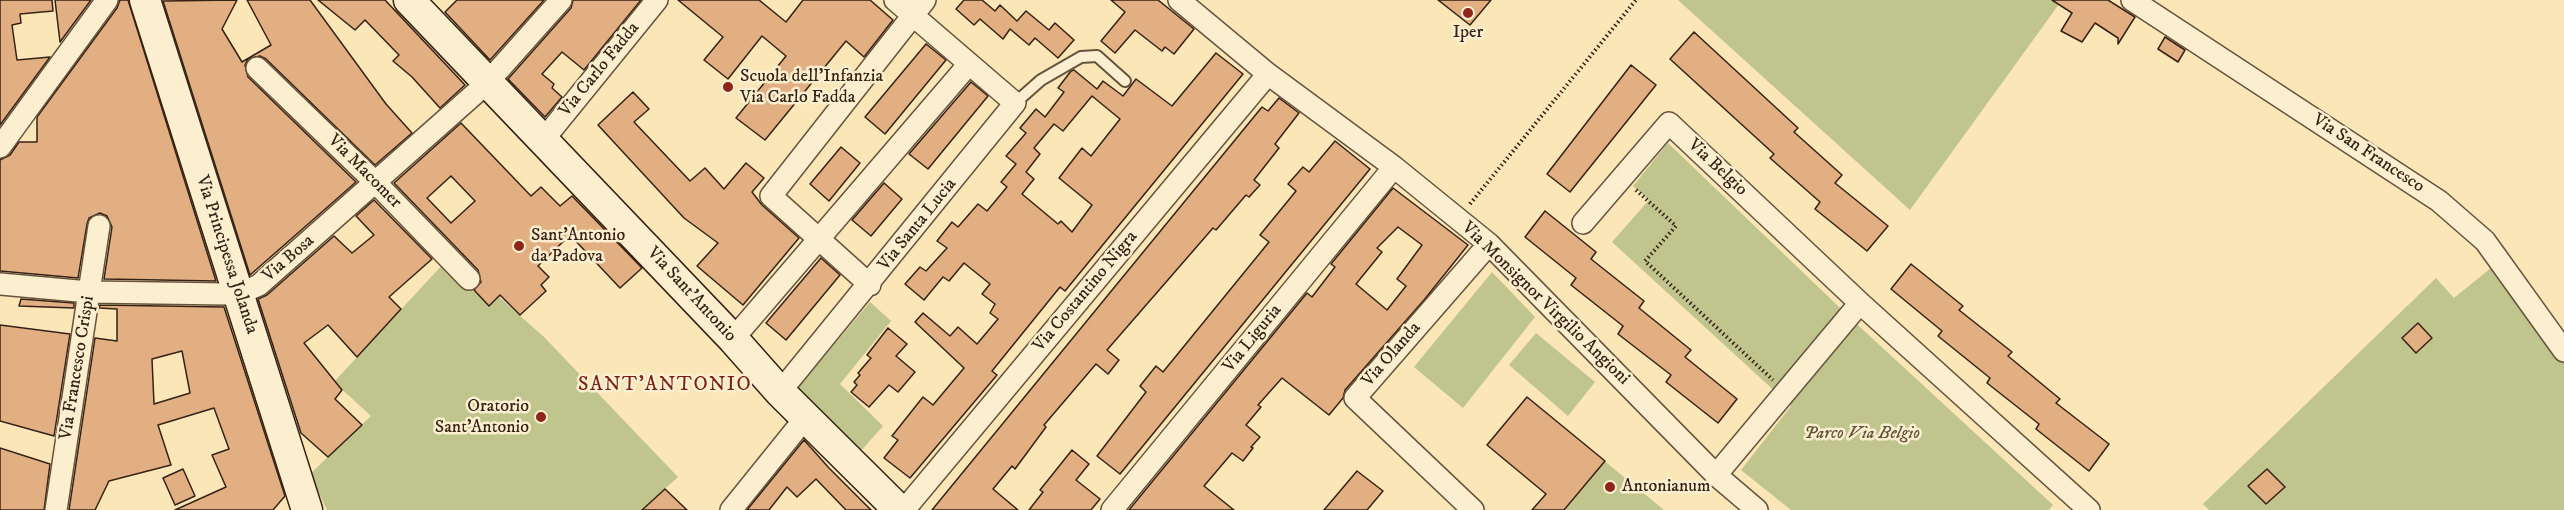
<!DOCTYPE html>
<style>
body{margin:0}
canvas{display:block;background:#fae6b7}
</style>
<canvas width="2564" height="510"></canvas>
<script>
const g = document.querySelector('canvas').getContext('2d');
g.lineJoin = 'round';
function fillPath(path, color) {
  g.fillStyle = color;
  g.fill(path, 'evenodd');
}
function shape(rows) {
  const path = new Path2D();
  for (const r of rows) {
    path.moveTo(r[0], r[1]);
    for (let i = 2; i < r.length; i += 2) path.lineTo(r[i], r[i + 1]);
  }
  return path;
}
function stroke(path, color, width, dash) {
  g.strokeStyle = color;
  g.lineWidth = width;
  g.lineCap = dash ? 'butt' : 'round';
  g.setLineDash(dash || []);
  g.stroke(path);
}
function write(font, color, halo, rows, align = 'center') {
  g.font = font + ' "IM FELL DW Pica",serif';
  g.lineWidth = 5;
  g.setLineDash([]);
  g.textBaseline = 'middle';
  g.strokeStyle = halo;
  g.fillStyle = color;
  for (const [text, x, y, turn = 0] of rows) {
    g.save();
    g.translate(x, y);
    g.rotate((+turn || 0) * Math.PI / 180);
    g.textAlign = isNaN(turn) ? turn : align;
    if (halo) g.strokeText(text, 0, 0);
    g.fillText(text, 0, 0);
    g.restore();
  }
}
fillPath(shape([
 [1678,0,2062,0,1910,210],
 [1668,143,1860,327,2053,505,2049,510,1791,510,1741,470,1791,406,1612,242,1649,200,1633,186],
 [444,263,489,305,499,297,544,337,678,477,641,510,327,510,310,474,371,416,334,382],
 [2491,268,2564,363,2564,510,2209,510,2203,504,2436,278,2454,298],
 [1492,272,1535,317,1463,408,1414,367],
 [870,302,891,321,840,384,883,426,859,453,796,390],
 [1536,333,1595,382,1568,416,1509,365],
 [1605,461,1608,464,1664,510,1565,510]
]), '#c0c48d');
const building = shape([
 [0,0,52,0,53,11,20,14,21,23,12,25,17,60,50,57,0,125,0,0],
 [55,0,91,0,60,42,55,0],
 [120,0,128,0,216,281,104,279,112,227,107,216,100,213,89,218,87,224,78,278,0,271,0,160,10,155,19,142,37,142,37,117,117,8,120,0],
 [237,0,222,29,242,62,271,45,247,0,310,0,386,104,412,133,375,165,266,59,260,56,248,59,245,65,248,77,356,182,250,275,163,1,237,0],
 [318,0,385,0,465,85,440,108,412,77,393,61,399,55,365,20,355,30,318,0],
 [457,0,544,0,490,60,445,12,457,0],
 [573,0,641,0,584,70,562,52,542,74,554,84,552,88,562,97,545,117,508,79,571,8,573,0],
 [678,0,759,0,786,22,803,0,870,0,893,20,864,57,846,41,765,140,736,118,786,56,762,36,728,79,704,60,723,37,678,0],
 [964,0,982,0,995,11,1000,5,1017,21,1026,11,1049,30,1055,23,1074,40,1058,58,1035,38,1029,45,1010,29,1003,39,980,19,974,25,956,9,964,0],
 [1111,0,1158,0,1194,29,1174,54,1165,47,1162,51,1135,30,1115,53,1101,41,1125,12,1111,0],
 [1438,0,1491,0,1470,25,1438,0],
 [2052,0,2108,0,2135,17,2118,44,2118,38,2095,23,2082,42,2061,31,2072,13,2052,0],
 [1694,32,1798,128,1794,132,1842,175,1835,183,1888,226,1867,251,1815,209,1820,202,1770,158,1774,154,1670,59,1694,32],
 [2165,37,2185,50,2178,62,2158,49,2165,37],
 [926,44,946,60,885,134,865,117,926,44],
 [1216,53,1243,74,1065,291,1060,287,992,371,997,375,910,478,884,458,898,440,892,436,923,397,933,405,964,368,915,322,923,313,950,336,958,327,977,344,998,319,990,313,995,304,982,294,990,284,964,263,949,281,943,277,924,300,905,284,920,267,926,271,947,248,937,241,952,222,958,227,978,204,987,211,1007,187,1001,182,1016,164,1006,156,1026,133,1020,128,1036,109,1045,117,1064,92,1058,88,1071,71,1074,70,1097,89,1103,81,1123,96,1136,79,1172,106,1216,53],
 [1092,96,1120,119,1091,156,1082,148,1059,178,1092,205,1072,232,1061,221,1058,224,1022,194,1034,179,1026,172,1040,154,1034,148,1054,124,1063,131,1092,96],
 [1631,65,1656,85,1570,192,1547,174,1631,65],
 [971,82,988,96,928,169,909,154,971,82],
 [633,92,649,109,634,122,690,181,705,168,724,189,746,163,764,178,752,192,762,205,799,238,743,305,697,266,718,243,684,218,598,125,633,92],
 [1279,98,1299,113,1275,144,1279,148,1254,180,1260,185,1249,197,1246,195,1216,230,1213,228,1107,350,1119,360,1108,374,1096,364,1044,425,1046,427,1015,469,1012,466,993,489,1018,510,932,510,1262,107,1268,111,1279,98],
 [461,123,531,196,541,187,560,206,572,196,642,268,620,288,570,235,538,266,549,277,541,285,546,291,520,315,500,295,489,306,474,290,481,282,478,270,394,183,461,123],
 [451,176,475,201,451,223,427,198,451,176],
 [1335,141,1370,169,1120,474,1097,456,1146,392,1140,386,1156,366,1163,372,1269,242,1260,235,1296,191,1288,184,1303,167,1309,172,1335,141],
 [841,147,860,163,829,201,810,184,841,147],
 [884,183,902,199,871,236,852,220,884,183],
 [1393,188,1468,245,1424,300,1345,390,1343,398,1329,415,1282,378,1258,405,1261,407,1246,425,1260,437,1251,447,1253,448,1243,461,1232,453,1204,486,1234,510,1129,510,1307,293,1312,297,1335,267,1331,264,1393,188],
 [1398,227,1422,245,1397,279,1406,286,1387,310,1356,284,1382,252,1377,248,1398,227],
 [374,200,432,259,389,297,401,309,357,357,328,325,304,343,342,390,335,399,362,425,328,457,301,433,258,299,267,295,334,236,352,253,374,235,356,216,374,200],
 [1545,211,1596,252,1591,259,1644,301,1639,308,1691,350,1685,357,1737,399,1718,423,1666,382,1671,375,1618,334,1623,326,1571,285,1576,278,1525,237,1545,211],
 [821,258,840,275,786,340,766,323,821,258],
 [1911,264,1963,306,1959,310,2012,352,2008,356,2060,399,2056,403,2109,444,2089,471,2036,429,2039,424,1987,383,1990,378,1938,336,1942,331,1891,289,1911,264],
 [21,299,74,303,74,308,19,306,21,299],
 [100,305,224,307,285,496,273,510,175,510,226,487,212,455,229,449,214,408,158,425,171,465,109,481,95,510,69,510,95,338,117,341,117,309,99,308,100,305],
 [182,351,190,393,154,404,152,359,182,351],
 [2418,323,2432,338,2416,353,2402,338,2418,323],
 [0,325,70,334,54,436,0,421,0,325],
 [888,328,907,344,896,356,915,372,898,392,889,385,869,407,851,392,857,385,854,382,860,375,858,373,871,358,867,355,888,328],
 [1527,397,1605,461,1564,510,1532,510,1546,494,1487,445,1527,397],
 [804,440,829,468,871,510,846,510,816,479,797,497,787,487,769,510,747,510,804,440],
 [0,448,50,464,44,510,0,510,0,448],
 [1072,450,1089,464,1076,480,1100,499,1091,510,1029,510,1043,492,1040,490,1072,450],
 [183,469,195,496,175,505,163,478,183,469],
 [2267,469,2285,487,2266,504,2248,486,2267,469],
 [1357,471,1383,491,1367,510,1324,510,1357,471],
 [665,489,687,510,642,510,665,489]
]);
fillPath(building, '#e2af83');
stroke(building, '#362214', 1.5);
const lane = shape([
 [1015,103,1041,80,1081,57,1097,56,1125,81]
]);
const street = shape([
 [1179,0,1268,74,1394,167,1489,244,1716,475,1757,510],
 [2132,0,2439,201,2485,241,2564,351],
 [257,68,376,183,469,279],
 [544,139,657,0],
 [0,147,107,0],
 [1583,223,1669,123,1860,303,2089,510],
 [0,284,89,292,227,294,239,294,259,285,487,83,561,0],
 [870,285,771,196,925,0],
 [733,339,969,64],
 [780,392,1015,103,895,0],
 [1716,475,1860,303],
 [56,510,99,226],
 [731,510,806,417],
 [904,510,1268,74],
 [1112,510,1394,167],
 [1473,510,1355,398,1489,244]
]);
const secondary = shape([
 [145,0,307,510],
 [409,0,733,339,780,392,899,510]
]);
stroke(lane, '#67533d', 14);
stroke(street, '#67533d', 24);
stroke(secondary, '#362214', 33);
stroke(shape([
 [1636,190,1676,226,1645,261,1773,380],
 [1470,204,1636,0]
]), '#362214', 4, [1.5, 3]);
stroke(lane, '#fcefd0', 10);
stroke(street, '#fcefd0', 21);
stroke(secondary, '#fcefd0', 30);
for (const [x, y, r, color] of [
 [1468,13,6,"#8f2418"],
 [728,87,6,"#8f2418"],
 [519,246,6,"#8f2418"],
 [541,417,6,"#8f2418"],
 [1610,487,6,"#8f2418"]
]) {
  const dot = new Path2D();
  dot.arc(x, y, r, 0, 2 * Math.PI);
  g.fillStyle = color;
  g.fill(dot);
  stroke(dot, '#fcefd0', 2);
}
write('18px', '#362214', '#fcefd0', [
 ["Iper",1468,33,"center"],
 ["Scuola dell'Infanzia",740,77],
 ["Via Carlo Fadda",740,98],
 ["Sant'Antonio",531,236],
 ["da Padova",531,257],
 ["Oratorio",529,407,"right"],
 ["Sant'Antonio",529,428,"right"],
 ["Antonianum",1622,487]
], 'left');
write('18px', '#362214', '#fcefd0', [
 ["Via Carlo Fadda",600,70,-51],
 ["Via San Francesco",2368,154,33],
 ["Via Belgio",1717,168,43],
 ["Via Macomer",364,172,45],
 ["Via Santa Lucia",918,225,-51],
 ["Via Principessa Jolanda",226,255,72],
 ["Via Bosa",289,259,-41],
 ["Via Costantino Nigra",1086,292,-50],
 ["Via Sant'Antonio",691,295,47],
 ["Via Monsignor Virgilio Angioni",1545,304,44],
 ["Via Liguria",1253,339,-51],
 ["Via Olanda",1392,355,-49],
 ["Via Francesco Crispi",78,368,-81]
]);
write('italic 18px', '#5f5338', '#fcefd0', [
 ["Parco Via Belgio",1862,434]
]);
g.letterSpacing = '1.5px';
write('20px', '#7a1f14', '#fcefd0', [
 ["SANT'ANTONIO",665,386]
]);
g.letterSpacing = '0px';
</script>
